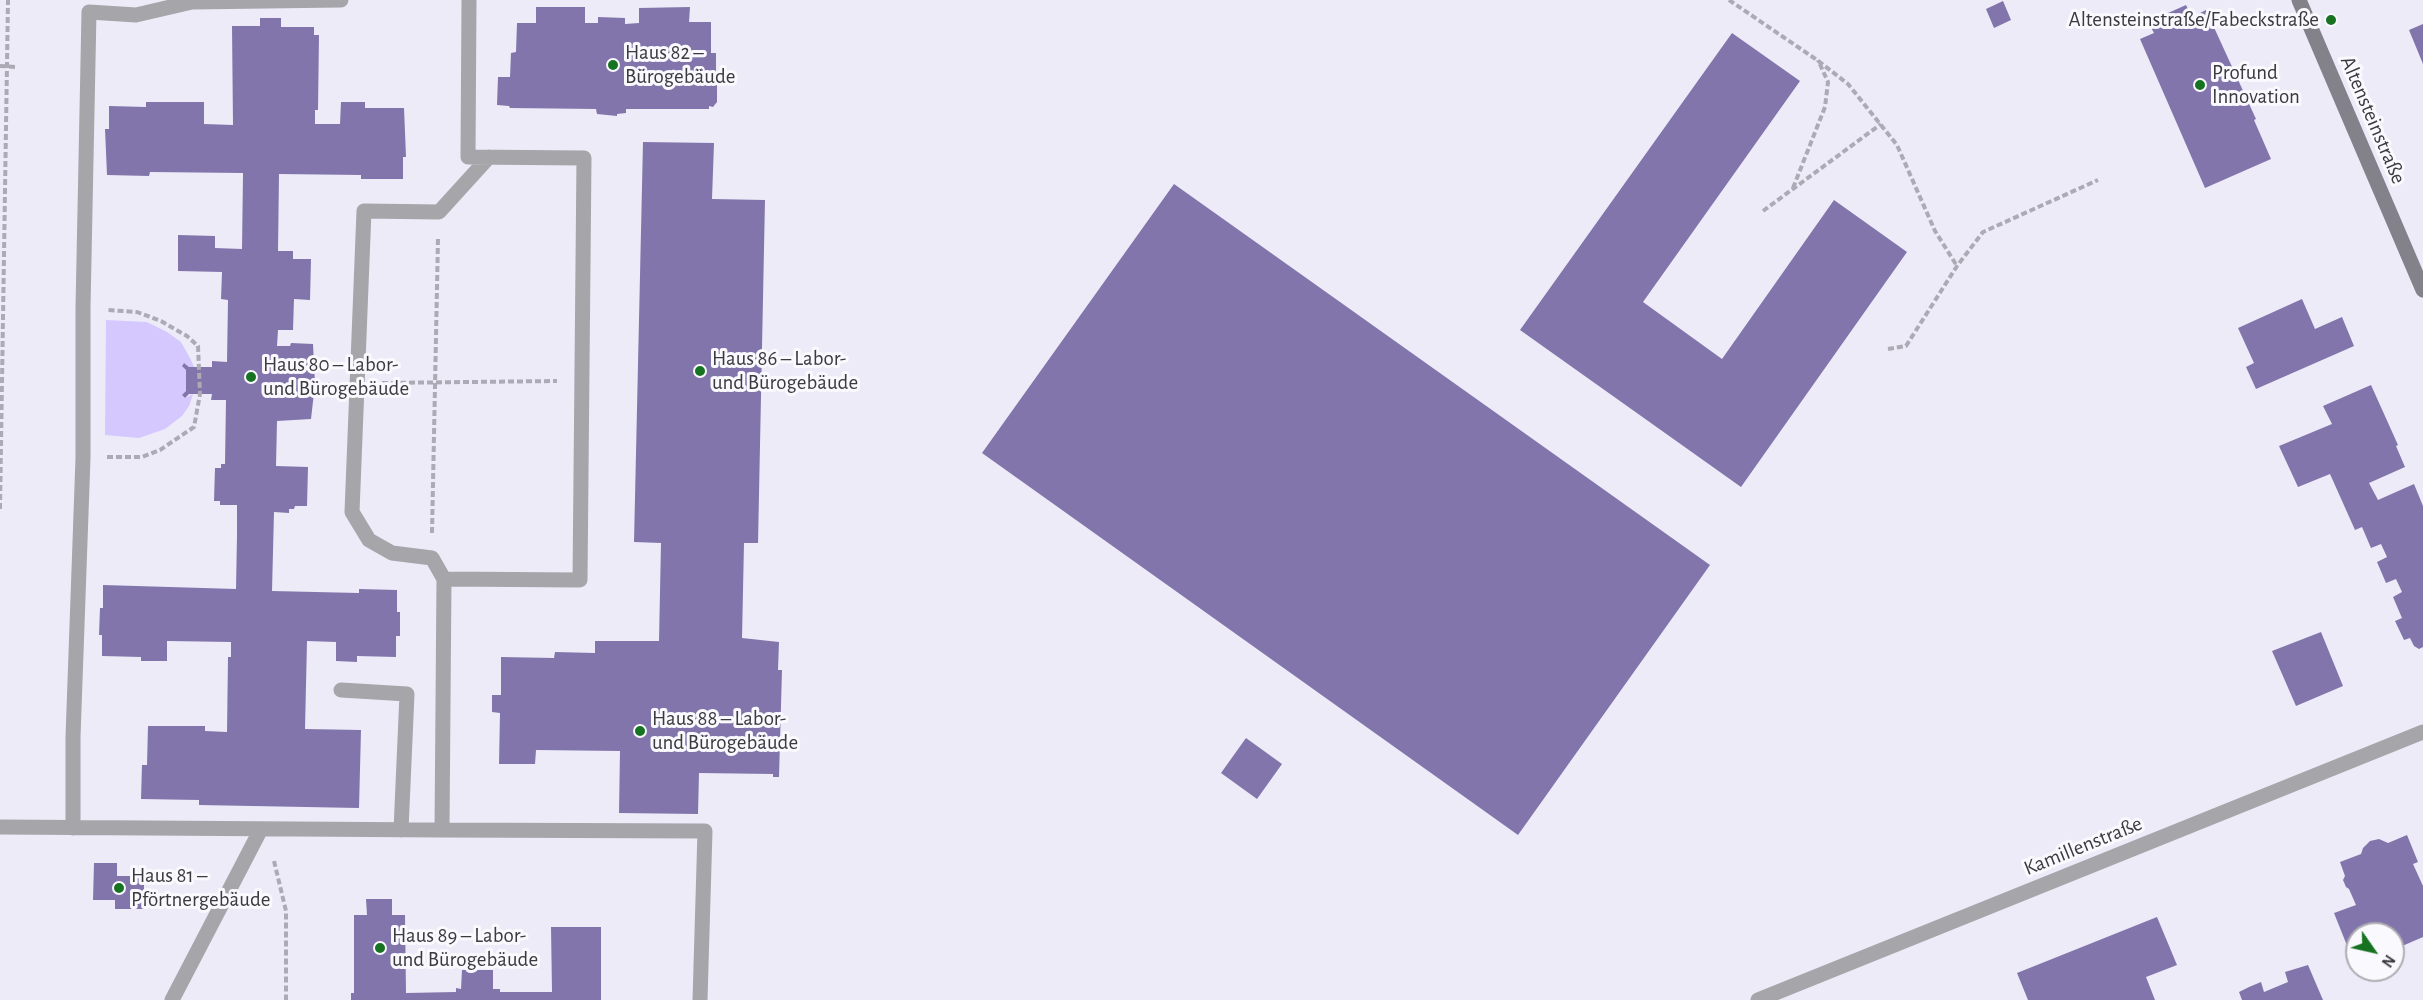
<!DOCTYPE html>
<meta charset="utf-8">
<style>
body{margin:0}
#map{position:relative;width:2423px;height:1000px;overflow:hidden;background:#edebf8;font-family:"Alegreya Sans",sans-serif}
canvas{display:block}
.north{position:absolute;left:2345px;top:922px;width:60px;height:60px;box-sizing:border-box;background:#faf9fe;border:2px solid #aeadb2;border-radius:50%;rotate:124deg;font-size:16px;font-weight:700;line-height:24px;text-align:center;color:#3b3a3f}
.north::after{content:'';display:block;margin:auto;width:21px;height:27px;background:#177322;clip-path:polygon(50% 0,100% 100%,50% 72%,0 100%)}
</style>
<div id="map">
<canvas width="2423" height="1000"></canvas>
<div class="north">N</div>
</div>
<script>
const g = document.querySelector('canvas').getContext('2d');
g.lineJoin = 'round';
function fillPath(path, color) {
  g.fillStyle = color;
  g.fill(path, 'evenodd');
}
function shape(rows) {
  const path = new Path2D();
  for (const r of rows) {
    path.moveTo(r[0], r[1]);
    for (let i = 2; i < r.length; i += 2) path.lineTo(r[i], r[i + 1]);
  }
  return path;
}
function stroke(path, color, width, dash) {
  g.strokeStyle = color;
  g.lineWidth = width;
  g.lineCap = dash ? 'butt' : 'round';
  g.setLineDash(dash || []);
  g.stroke(path);
}
function write(font, color, halo, rows, align = 'center') {
  g.font = font + ' "Alegreya Sans",sans-serif';
  g.lineWidth = 6;
  g.setLineDash([]);
  g.textBaseline = 'middle';
  g.strokeStyle = halo;
  g.fillStyle = color;
  for (const [text, x, y, turn = 0] of rows) {
    g.save();
    g.translate(x, y);
    g.rotate((+turn || 0) * Math.PI / 180);
    g.textAlign = isNaN(turn) ? turn : align;
    if (halo) g.strokeText(text, 0, 0);
    g.fillText(text, 0, 0);
    g.restore();
  }
}
fillPath(shape([
 [106,320,147,322,167,332,181,342,190,358,194,367,189,367,184,363,182,365,186,370,186,391,182,396,185,398,193,394,189,406,182,416,165,429,139,438,105,435]
]), '#d4c8ff');
fillPath(shape([
 [2003,1,2011,20,1994,28,1986,9],
 [2186,5,2192,17,2206,10,2256,119,2254,120,2271,159,2205,188,2140,39,2154,33,2148,22],
 [536,7,585,7,585,23,598,23,598,17,625,18,625,24,639,23,639,8,690,7,689,22,711,22,711,53,716,53,716,76,709,76,709,80,717,85,717,102,713,107,709,106,709,109,626,109,626,113,617,114,617,116,597,114,596,109,510,108,509,106,497,105,498,77,510,77,511,53,516,52,517,23,536,23],
 [260,18,281,18,281,27,314,27,314,35,319,35,318,110,315,110,315,124,340,124,341,102,365,102,365,108,404,108,406,157,403,157,403,179,361,179,361,175,279,174,278,251,293,251,293,259,311,259,310,300,294,299,293,330,278,330,277,346,290,346,291,343,313,344,315,384,311,419,277,421,276,466,308,467,307,506,295,506,294,509,289,509,289,513,274,512,272,591,359,593,359,589,397,590,397,612,400,612,400,636,396,636,396,657,357,656,357,662,336,661,336,642,307,641,305,729,361,730,359,808,199,805,199,800,141,799,142,765,147,765,148,726,205,726,205,731,227,732,228,657,231,657,231,642,167,641,167,661,141,661,141,657,102,656,102,635,99,635,100,608,103,608,103,585,236,589,237,535,237,505,220,505,220,501,214,501,215,468,221,468,221,464,225,464,226,400,211,400,212,394,189,394,185,398,182,395,186,391,186,370,182,366,184,363,189,367,212,367,212,361,227,362,228,300,221,299,222,272,178,271,178,235,215,236,215,248,242,249,243,173,150,172,149,176,107,175,105,129,109,129,109,106,146,107,146,102,204,102,204,124,233,125,232,26,260,26],
 [2423,24,2423,64,2409,30],
 [1732,33,1800,81,1643,302,1722,359,1834,200,1907,252,1741,487,1520,330],
 [643,142,714,143,712,199,765,200,758,543,744,543,742,638,779,642,778,670,782,670,779,777,773,777,773,774,699,773,698,814,619,813,620,751,536,750,535,764,499,764,500,713,492,712,492,695,501,695,501,657,554,658,555,652,595,653,595,641,659,641,661,543,634,542],
 [1174,184,1710,565,1518,835,982,453],
 [2302,299,2315,329,2342,317,2354,346,2256,389,2246,367,2254,363,2238,328],
 [2371,385,2398,445,2396,446,2405,467,2369,483,2378,500,2414,484,2423,506,2423,647,2419,649,2414,646,2410,638,2404,640,2395,621,2402,618,2393,597,2402,592,2396,579,2386,583,2377,562,2387,557,2381,544,2371,548,2362,527,2355,530,2330,474,2298,487,2279,446,2332,424,2323,406],
 [2321,632,2343,686,2296,706,2272,651],
 [1246,738,1282,764,1257,799,1221,773],
 [2407,835,2418,862,2413,864,2423,886,2423,937,2393,950,2393,934,2357,934,2357,961,2354,963,2334,913,2356,905,2349,889,2346,887,2343,880,2345,876,2340,862,2361,854,2363,848,2370,841,2379,839,2388,843],
 [94,863,117,863,117,876,144,876,144,909,115,909,115,900,93,900],
 [366,899,392,899,392,915,405,915,406,993,456,992,456,988,461,989,462,970,493,970,493,989,500,989,500,992,552,992,551,927,601,927,601,1000,351,1000,351,993,354,993,354,915,367,915],
 [2157,917,2177,965,2146,977,2155,1000,2028,1000,2017,973],
 [2308,965,2323,1000,2242,1000,2239,992,2249,987,2261,982,2264,992,2288,982,2285,972]
]), '#8275ac');
stroke(shape([
 [1729,0,1817,60,1848,84,1897,145,1935,231,1957,266],
 [0,66,17,67],
 [1793,188,1825,107,1828,82,1818,60],
 [1763,211,1881,124],
 [1888,349,1906,346,1957,266,1983,232,2098,180],
 [382,383,557,381],
 [315,384,332,384],
 [107,457,142,457,160,450,194,427,200,394,198,346,187,336,161,321,137,312,107,310],
 [0,509,8,0],
 [432,533,438,238],
 [274,861,286,911,286,1000]
]), '#acaab4', 4, [6, 3]);
stroke(shape([
 [444,579,432,558,392,553,369,540,352,512,364,211,439,212,489,157],
 [341,690,407,694,401,830],
 [0,827,442,830,444,579,580,580,584,158,468,157,469,0],
 [73,828,73,737,83,458,83,308,89,12,136,15,192,2,341,0],
 [442,830,705,831,700,1000],
 [172,1000,261,829]
]), '#a6a5aa', 15);
stroke(shape([
 [1758,1000,2423,732]
]), '#a6a5aa', 15);
stroke(shape([
 [2299,0,2423,290]
]), '#83828a', 15);
for (const [x, y, r, color] of [
 [2331,20,6,"#177322"],
 [613,65,6,"#177322"],
 [2200,85,6,"#177322"],
 [700,371,6,"#177322"],
 [251,377,6,"#177322"],
 [640,731,6,"#177322"],
 [119,888,6,"#177322"],
 [380,948,6,"#177322"]
]) {
  const dot = new Path2D();
  dot.arc(x, y, r, 0, 2 * Math.PI);
  g.fillStyle = color;
  g.fill(dot);
  stroke(dot, '#faf9fe', 2);
}
write('21px', '#3b3a3f', '#faf9fe', [
 ["Altensteinstraße/Fabeckstraße",2319,20,"right"],
 ["Haus 82 –",625,53],
 ["Bürogebäude",625,77],
 ["Profund",2212,73],
 ["Innovation",2212,97],
 ["Haus 86 – Labor-",712,359],
 ["und Bürogebäude",712,383],
 ["Haus 80 – Labor-",263,365],
 ["und Bürogebäude",263,389],
 ["Haus 88 – Labor-",652,719],
 ["und Bürogebäude",652,743],
 ["Haus 81 –",131,876],
 ["Pförtnergebäude",131,900],
 ["Haus 89 – Labor-",392,936],
 ["und Bürogebäude",392,960]
], 'left');
write('21px', '#3b3a3f', '#faf9fe', [
 ["Altensteinstraße",2373,120,67],
 ["Kamillenstraße",2083,846,-22]
]);
</script>
